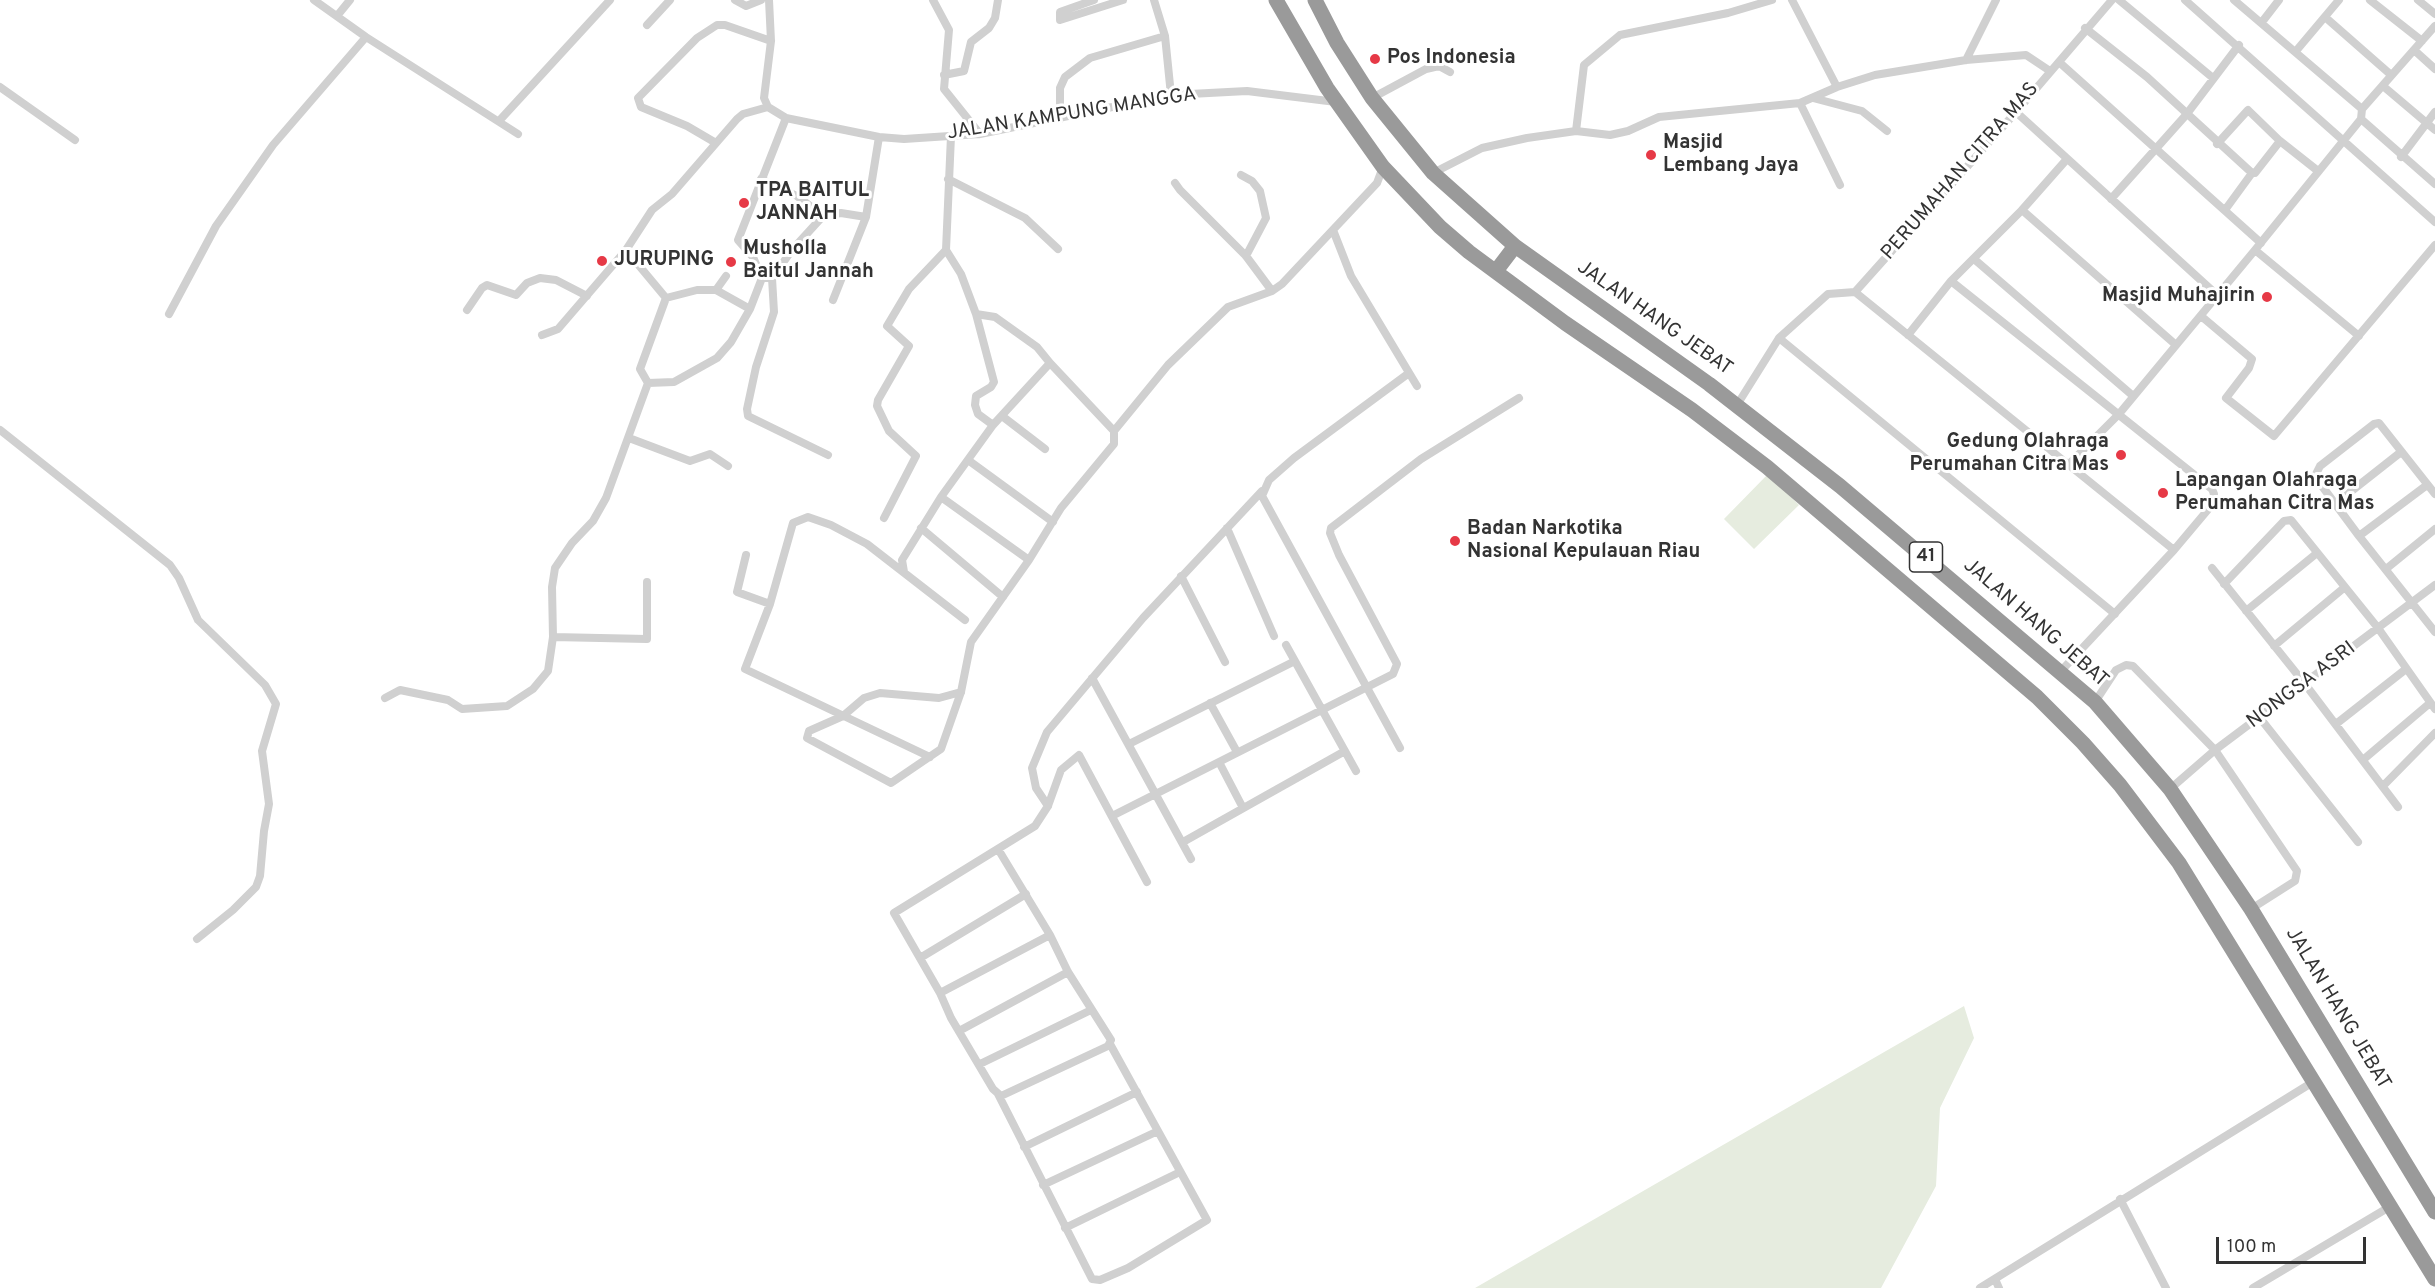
<!DOCTYPE html>
<style>
body{margin:0}
#map{position:relative;width:2435px;height:1288px;overflow:hidden;background:#fff;font-family:Overpass,sans-serif}
canvas{display:block}
.scale{position:absolute;left:2216px;top:1237px;width:150px;height:27px;box-sizing:border-box;border:3px solid #333;border-top:0;padding-left:8px;font-size:18px;line-height:21px;white-space:nowrap;color:#333;-webkit-text-stroke:4px #fff;paint-order:stroke}
</style>
<div id="map">
<canvas width="2435" height="1288"></canvas>
<div class="scale">100 m</div>
</div>
<script>
const g = document.querySelector('canvas').getContext('2d');
g.lineJoin = 'round';
function fillPath(path, color) {
  g.fillStyle = color;
  g.fill(path, 'evenodd');
}
function shape(rows) {
  const path = new Path2D();
  for (const r of rows) {
    path.moveTo(r[0], r[1]);
    for (let i = 2; i < r.length; i += 2) path.lineTo(r[i], r[i + 1]);
  }
  return path;
}
function stroke(path, color, width, dash) {
  g.strokeStyle = color;
  g.lineWidth = width;
  g.lineCap = dash ? 'butt' : 'round';
  g.setLineDash(dash || []);
  g.stroke(path);
}
function write(font, color, halo, rows, align = 'center') {
  g.font = font + ' Overpass,sans-serif';
  g.lineWidth = 6;
  g.setLineDash([]);
  g.textBaseline = 'middle';
  g.strokeStyle = halo;
  g.fillStyle = color;
  for (const [text, x, y, turn = 0] of rows) {
    g.save();
    g.translate(x, y);
    g.rotate((+turn || 0) * Math.PI / 180);
    g.textAlign = isNaN(turn) ? turn : align;
    if (halo) g.strokeText(text, 0, 0);
    g.fillText(text, 0, 0);
    g.restore();
  }
}
fillPath(shape([
 [1768,474,1799,505,1754,549,1724,519],
 [1964,1006,1974,1038,1940,1108,1936,1186,1881,1288,1475,1288]
]), '#e6ecdf');
stroke(shape([
 [314,0,366,37,518,134],
 [735,0,746,6,761,0],
 [769,0,771,41,764,98,768,107,786,118],
 [933,0,949,30,944,89,980,134],
 [1094,0,1060,12,1060,20,1123,0],
 [1154,0,1165,36,1171,95],
 [1792,0,1837,87],
 [2119,0,2213,78],
 [2185,0,2435,222],
 [2234,0,2362,109],
 [2370,0,2422,41],
 [2418,0,2435,14],
 [337,16,350,0],
 [2325,17,2390,74],
 [2262,22,2279,0],
 [647,25,670,0],
 [2085,28,2147,77,2252,173],
 [2414,50,2435,69],
 [2296,51,2339,0],
 [1966,60,1996,0],
 [2059,62,2261,243],
 [944,75,964,71,971,42,989,28,995,18,998,0],
 [2383,86,2435,130],
 [0,87,75,140],
 [1372,98,1426,69,1439,66,1450,72],
 [1813,98,1862,111,1887,131],
 [1800,103,1840,185],
 [2362,109,2435,26],
 [2016,112,2216,294],
 [1060,119,1060,88,1065,77,1090,58,1165,36],
 [2361,119,2435,184],
 [499,121,610,0],
 [1576,131,1584,65,1620,35,1728,13,1772,0],
 [951,136,946,250,961,274,976,314,995,317,1037,347,1050,363],
 [716,143,687,126,641,107,638,98,697,38,717,25,725,25,771,41],
 [2217,144,2248,110,2280,141,2318,171],
 [2401,157,2435,112],
 [1433,173,1482,148,1527,138,1576,131,1610,135,1628,131,1659,117,1800,103,1837,87,1875,75,1966,60,2026,55,2050,71],
 [1241,175,1252,181,1260,191,1266,218,1246,256],
 [761,179,797,196,823,216,841,213,866,217,879,137],
 [948,179,1025,218,1058,249],
 [1175,183,1180,190,1246,256,1272,291],
 [2111,199,2186,115,2239,45],
 [2022,210,2176,345],
 [2225,210,2252,173,2255,173,2280,141],
 [1333,230,1351,276,1417,386],
 [626,250,666,298,697,290,716,290],
 [2255,250,2359,336],
 [1974,259,2132,395],
 [726,276,716,290,750,309],
 [766,278,772,278,792,250,823,216],
 [772,278,774,312,756,367,747,409,748,416,828,455],
 [1951,281,2212,489,2214,494,2211,506,2174,550,2061,671],
 [1855,292,2174,550],
 [1855,292,2016,112,2112,0],
 [833,300,866,217],
 [467,310,482,288,487,285,516,295,527,283,540,278,556,280,587,296],
 [169,314,216,226,273,145,366,37],
 [976,314,994,382,991,387,976,396,975,405,978,414,993,425],
 [2201,316,2252,359,2249,368,2226,398,2274,436,2435,245],
 [542,335,558,329,626,250,652,210,672,194,737,119,743,114,768,107],
 [1908,335,1951,281,2022,210,2067,159],
 [1779,338,2115,614],
 [648,383,640,369,666,298],
 [1737,405,1779,338,1828,294,1855,292],
 [1002,416,1045,449],
 [0,430,170,565,179,578,198,620,265,685,276,704,262,751,269,804,264,831,260,876,256,887,233,910,197,939],
 [1114,431,1168,365,1228,307,1272,291,1282,284,1377,183,1383,167],
 [629,438,690,461,710,454,728,466],
 [968,460,1053,522],
 [2069,464,2119,414,2255,250,2361,119,2362,109],
 [2435,494,2379,423,2374,424,2320,466,2316,474,2319,482,2359,536,2435,632],
 [941,497,1029,560],
 [2335,504,2401,452],
 [884,518,916,456,889,431,877,406,878,400,909,346,887,326,909,289,946,250],
 [921,528,1003,597],
 [1227,528,1274,636],
 [2359,536,2427,485],
 [746,555,737,592,770,604],
 [2212,568,2305,684,2398,807],
 [2386,569,2435,529],
 [904,572,902,560,941,497,993,425,1050,363,1114,431,1114,444,1061,508,1029,560,971,642,961,692,941,749,891,783,807,738,809,731,843,716,864,698,880,693,939,698,961,692],
 [1181,576,1225,662],
 [2224,584,2284,521,2291,520,2378,628,2435,709],
 [2246,611,2317,553],
 [553,637,647,639,647,582],
 [1286,645,1356,771],
 [2274,646,2345,587],
 [1092,678,1191,859],
 [385,698,400,690,448,700,462,709,507,706,533,689,548,671,553,637,552,587,555,568,572,543,593,521,606,498,648,383,674,382,717,358,731,342,750,309,762,278,753,257,738,240,786,118,879,137,904,139,980,134,1171,95,1247,91,1336,102],
 [2095,702,2116,670,2126,665,2133,666,2215,750,2297,871,2295,881,2251,909],
 [1210,703,1237,752],
 [2260,718,2358,842],
 [2336,724,2406,669],
 [1129,744,1295,661],
 [1400,748,1262,496,1269,480,1294,458,1409,373],
 [930,757,745,669,770,604,793,523,808,517,831,525,867,544,965,620],
 [2364,759,2430,703],
 [1219,762,1243,808],
 [2383,786,2435,733],
 [2170,789,2215,750,2435,585],
 [1048,806,1036,788,1032,768,1047,732,1143,618,1262,491],
 [1112,816,1393,674,1397,664,1339,555,1330,533,1331,528,1421,459,1519,398],
 [1183,842,1345,751],
 [998,849,1050,935,940,993,951,1018,993,1089,1001,1096,1108,1046,1111,1040,1068,972,1050,935],
 [920,958,1026,894],
 [940,993,894,913,1035,826,1048,806,1061,770,1079,755,1147,882],
 [959,1031,1068,972],
 [980,1064,1091,1010],
 [998,1094,1092,1279,1100,1280,1128,1268,1207,1220,1110,1044],
 [1024,1147,1137,1092],
 [1043,1185,1158,1131],
 [2120,1199,2166,1288],
 [1065,1228,1180,1172],
 [1995,1279,1999,1288],
 [1980,1288,2313,1082],
 [2253,1288,2391,1206]
]), '#d0d0d0', 8);
stroke(shape([
 [1276,0,1327,88,1383,167,1440,227,1469,252,1565,323,1692,410,1767,467,2037,697,2083,743,2120,785,2179,863,2435,1279],
 [1315,0,1337,43,1372,98,1433,173,1515,246,1709,384,1840,486,2095,702,2170,789,2251,909,2435,1212],
 [1496,271,1515,246]
]), '#9a9a9a', 15);
for (const [x, y, r, color] of [
 [1375,59,6,"#e63946"],
 [1651,155,6,"#e63946"],
 [744,203,6,"#e63946"],
 [602,261,6,"#e63946"],
 [731,262,6,"#e63946"],
 [2267,297,6,"#e63946"],
 [2121,455,6,"#e63946"],
 [2163,493,6,"#e63946"],
 [1455,541,6,"#e63946"]
]) {
  const dot = new Path2D();
  dot.arc(x, y, r, 0, 2 * Math.PI);
  g.fillStyle = color;
  g.fill(dot);
  stroke(dot, '#fff', 2);
}
for (const [x, y, w] of [
 [1926,557,33]
]) {
  const box = new Path2D();
  box.roundRect(x - w / 2, y - 15, w, 30, 4.5);
  g.fillStyle = '#fff';
  g.fill(box);
  stroke(box, '#333', 1.5);
}
write('bold 18px', '#333', null, [
 ["41",1926,557]
]);
write('bold 20px', '#333', '#fff', [
 ["Pos Indonesia",1387,59],
 ["Masjid",1663,144],
 ["Lembang Jaya",1663,167],
 ["TPA BAITUL",756,192],
 ["JANNAH",756,215],
 ["Musholla",743,250],
 ["Baitul Jannah",743,273],
 ["JURUPING",614,261],
 ["Masjid Muhajirin",2255,297,"right"],
 ["Gedung Olahraga",2109,443,"right"],
 ["Perumahan Citra Mas",2109,466,"right"],
 ["Lapangan Olahraga",2175,482],
 ["Perumahan Citra Mas",2175,505],
 ["Badan Narkotika",1467,530],
 ["Nasional Kepulauan Riau",1467,553]
], 'left');
write('20px', '#333', '#fff', [
 ["JALAN KAMPUNG MANGGA",1072,115,-9],
 ["PERUMAHAN CITRA MAS",1961,172,-49],
 ["JALAN HANG JEBAT",1654,319,35],
 ["JALAN HANG JEBAT",2035,624,41],
 ["NONGSA ASRI",2302,686,-37],
 ["JALAN HANG JEBAT",2337,1009,59]
]);
</script>
